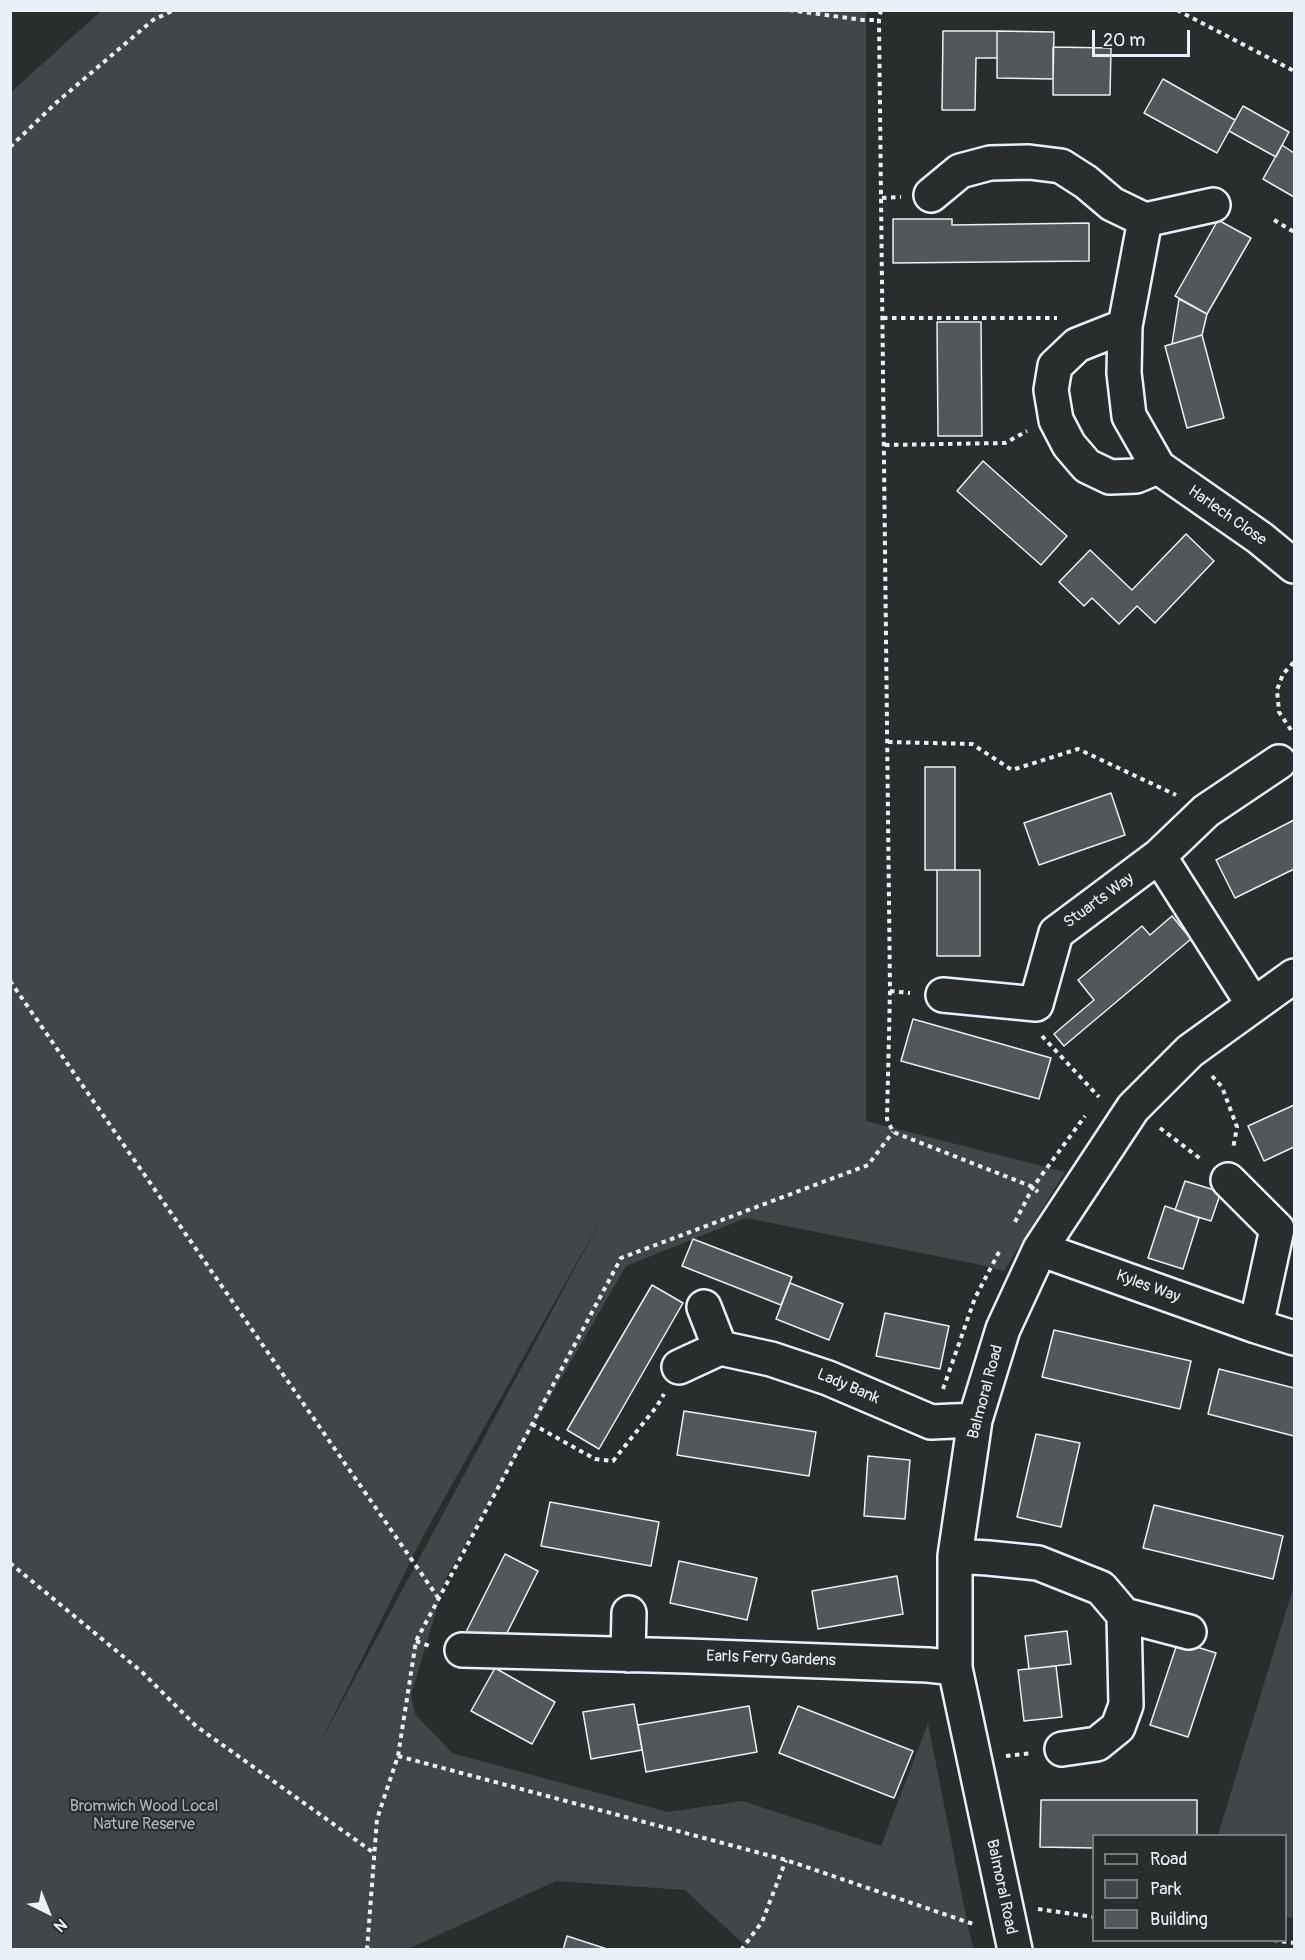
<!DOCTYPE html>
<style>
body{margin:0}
#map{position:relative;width:1305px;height:1960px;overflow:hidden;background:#2a2d2e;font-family:Pangolin,sans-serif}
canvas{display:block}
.frame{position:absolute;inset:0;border:12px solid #e8f1f8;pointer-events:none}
.legend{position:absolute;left:1092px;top:1834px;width:195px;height:108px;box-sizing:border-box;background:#2a2d2e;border:2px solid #767b7f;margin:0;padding:8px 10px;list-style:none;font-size:18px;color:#e8f1f8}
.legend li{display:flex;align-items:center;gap:12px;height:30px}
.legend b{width:30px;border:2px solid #767b7f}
.north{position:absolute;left:18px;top:1882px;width:60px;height:60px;-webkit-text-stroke:4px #2a2d2e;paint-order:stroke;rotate:137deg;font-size:16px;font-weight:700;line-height:24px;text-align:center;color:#e8f1f8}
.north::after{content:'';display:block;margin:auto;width:21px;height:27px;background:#e8f1f8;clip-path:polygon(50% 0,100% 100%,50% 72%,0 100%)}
.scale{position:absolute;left:1092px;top:30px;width:98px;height:27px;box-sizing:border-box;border:3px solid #e8f1f8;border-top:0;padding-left:8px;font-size:18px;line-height:21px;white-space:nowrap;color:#e8f1f8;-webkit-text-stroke:4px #2a2d2e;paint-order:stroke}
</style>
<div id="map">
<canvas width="1305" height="1960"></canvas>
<div class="frame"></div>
<ul class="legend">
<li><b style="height:8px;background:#2a2d2e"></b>Road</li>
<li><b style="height:16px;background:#424648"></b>Park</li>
<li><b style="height:16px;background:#535759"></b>Building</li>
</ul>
<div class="north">N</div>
<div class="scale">20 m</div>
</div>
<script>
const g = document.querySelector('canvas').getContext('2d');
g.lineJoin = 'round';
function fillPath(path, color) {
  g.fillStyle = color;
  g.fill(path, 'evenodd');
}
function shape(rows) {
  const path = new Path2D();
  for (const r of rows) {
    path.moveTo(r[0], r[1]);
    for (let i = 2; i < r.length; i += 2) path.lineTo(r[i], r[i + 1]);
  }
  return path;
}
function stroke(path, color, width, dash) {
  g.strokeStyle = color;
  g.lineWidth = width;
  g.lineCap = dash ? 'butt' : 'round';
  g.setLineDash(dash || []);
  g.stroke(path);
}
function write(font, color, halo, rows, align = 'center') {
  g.font = font + ' Pangolin,sans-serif';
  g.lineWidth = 4.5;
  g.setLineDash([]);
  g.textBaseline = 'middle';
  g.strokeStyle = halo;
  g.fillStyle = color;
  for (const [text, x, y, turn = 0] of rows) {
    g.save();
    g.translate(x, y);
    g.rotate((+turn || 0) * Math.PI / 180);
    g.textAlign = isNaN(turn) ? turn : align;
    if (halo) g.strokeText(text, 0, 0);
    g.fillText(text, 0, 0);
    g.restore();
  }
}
fillPath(shape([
 [101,11,866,11,866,1121,1065,1172,1004,1271,981,1265,746,1218,626,1266,446,1578,411,1695,415,1714,452,1753,668,1812,742,1801,881,1846,928,1723,969,1932,974,1949,749,1949,685,1890,556,1881,408,1949,11,1949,10,93],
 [604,1214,318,1747,422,1538],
 [1294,1585,1294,1918,1286,1917,1286,1836,1218,1835]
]), '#424648');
const building = shape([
 [943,31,997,31,997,58,976,58,975,110,942,110,943,31],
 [997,31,1054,32,1053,79,997,78,997,31],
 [1053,47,1111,48,1110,95,1053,95,1053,47],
 [1163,79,1235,120,1217,153,1144,113,1163,79],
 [1243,106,1289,132,1276,157,1229,131,1243,106],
 [1282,145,1294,153,1294,197,1263,179,1282,145],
 [893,219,952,219,952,225,1089,223,1089,261,893,263,893,219],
 [1218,220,1251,238,1207,314,1175,296,1218,220],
 [1179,299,1207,314,1202,335,1172,344,1179,299],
 [937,322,981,322,982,436,938,436,937,322],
 [1202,335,1224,418,1187,428,1165,346,1202,335],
 [983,461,1067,536,1041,565,957,491,983,461],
 [1186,534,1214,561,1155,623,1137,606,1119,624,1092,598,1084,606,1059,582,1090,550,1132,590,1186,534],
 [925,767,955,767,955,870,925,870,925,767],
 [1111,793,1125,835,1039,865,1024,823,1111,793],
 [1294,820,1294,869,1235,898,1216,860,1294,820],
 [937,870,980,870,980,956,937,956,937,870],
 [1172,916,1191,939,1064,1046,1054,1034,1094,1000,1078,980,1142,926,1150,935,1172,916],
 [913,1019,1051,1058,1039,1099,901,1061,913,1019],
 [1294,1105,1294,1147,1264,1161,1248,1126,1294,1105],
 [1185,1181,1221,1192,1211,1221,1175,1210,1185,1181],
 [1165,1206,1199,1218,1183,1269,1148,1258,1165,1206],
 [693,1239,792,1277,781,1305,682,1266,693,1239],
 [790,1283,843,1304,829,1340,776,1319,790,1283],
 [652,1285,683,1303,599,1449,567,1430,652,1285],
 [885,1313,949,1326,940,1369,876,1356,885,1313],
 [1054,1330,1191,1361,1180,1409,1042,1377,1054,1330],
 [1219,1369,1294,1388,1294,1436,1208,1414,1219,1369],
 [684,1411,816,1432,809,1476,677,1455,684,1411],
 [1036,1434,1080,1443,1061,1527,1017,1517,1036,1434],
 [868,1456,910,1460,905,1519,864,1516,868,1456],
 [550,1502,659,1522,651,1566,541,1546,550,1502],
 [1154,1505,1283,1536,1273,1579,1143,1548,1154,1505],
 [505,1554,538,1571,499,1649,466,1632,505,1554],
 [679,1561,757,1578,747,1620,670,1603,679,1561],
 [897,1576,903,1614,818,1629,812,1591,897,1576],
 [1067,1631,1071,1664,1029,1669,1025,1636,1067,1631],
 [1178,1641,1216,1653,1188,1737,1150,1725,1178,1641],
 [1056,1666,1062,1717,1024,1721,1018,1670,1056,1666],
 [495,1668,555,1702,532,1744,471,1711,495,1668],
 [634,1704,642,1750,591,1759,583,1712,634,1704],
 [749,1706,757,1752,646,1772,638,1725,749,1706],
 [798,1706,913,1751,894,1798,779,1753,798,1706],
 [1041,1800,1197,1800,1197,1836,1094,1836,1094,1848,1040,1847,1041,1800],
 [567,1936,610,1950,563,1950,567,1936]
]);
fillPath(building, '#535759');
stroke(building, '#e8f1f8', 1.5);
const minor = shape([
 [931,195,960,171,990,163,1029,162,1061,166,1086,182,1112,204,1145,220,1213,205],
 [1145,220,1125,326,1124,373,1129,416,1158,467,1260,538,1294,566],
 [1125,326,1077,345,1055,366,1051,390,1056,420,1069,445,1087,466,1110,477,1136,476,1158,467],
 [1159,856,1253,1004],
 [943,995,1036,1004,1056,933,1159,856,1206,811,1279,762],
 [1228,1180,1277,1229,1256,1326],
 [1040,1249,1256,1326,1294,1338],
 [704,1307,720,1348,771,1359,828,1378,931,1422,975,1420],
 [679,1367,720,1348],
 [955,1556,988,1558,1038,1563,1101,1588,1124,1615,1126,1705,1118,1727,1097,1744,1062,1749],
 [1124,1615,1189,1632],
 [462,1650,687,1656,928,1665,955,1668],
 [628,1655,629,1613],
 [1015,1950,955,1668,955,1556,975,1420,1003,1329,1040,1249,1133,1108,1190,1051,1294,976]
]);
stroke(minor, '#e8f1f8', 38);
stroke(shape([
 [789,10,863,20,879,20],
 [881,10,879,20,890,991,887,1119,893,1132,1033,1187,1038,1192],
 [1177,10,1294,71],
 [10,147,57,102,153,20,174,10],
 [882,198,901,197],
 [1274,220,1294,232],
 [883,318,1057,318],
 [885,445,1005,443,1027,431],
 [1291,730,1279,712,1277,690,1283,674,1294,662],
 [888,742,972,744,1012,770,1078,749,1176,795],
 [10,981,439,1599],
 [890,991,910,993],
 [1042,1036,1099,1097],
 [1212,1076,1222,1087,1237,1127,1233,1149],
 [1160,1128,1202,1160],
 [1015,1222,1033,1187,1085,1116],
 [943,1389,975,1298,999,1252],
 [532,1424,595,1459,613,1461,657,1406,664,1394],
 [10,1563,142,1672,196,1726,374,1853],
 [416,1641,430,1646],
 [398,1756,786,1860,976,1925],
 [1006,1756,1032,1753],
 [1038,1909,1094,1917],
 [1273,1940,1294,1943],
 [367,1950,377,1819,398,1756,416,1641,621,1258,868,1165,893,1132],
 [741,1950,762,1922,786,1860]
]), '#e8f1f8', 4, [4.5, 4.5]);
stroke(minor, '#2a2d2e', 33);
write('16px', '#e8f1f8', '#2a2d2e', [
 ["Harlech Close",1227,516,35],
 ["Stuarts Way",1099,901,-36],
 ["Kyles Way",1148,1287,20],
 ["Lady Bank",848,1387,23],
 ["Balmoral Road",986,1392,-75],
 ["Earls Ferry Gardens",771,1659,2],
 ["Balmoral Road",1001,1887,78]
]);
write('16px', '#aeb5ba', '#2a2d2e', [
 ["Bromwich Wood Local",144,1807],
 ["Nature Reserve",144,1825]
]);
</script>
